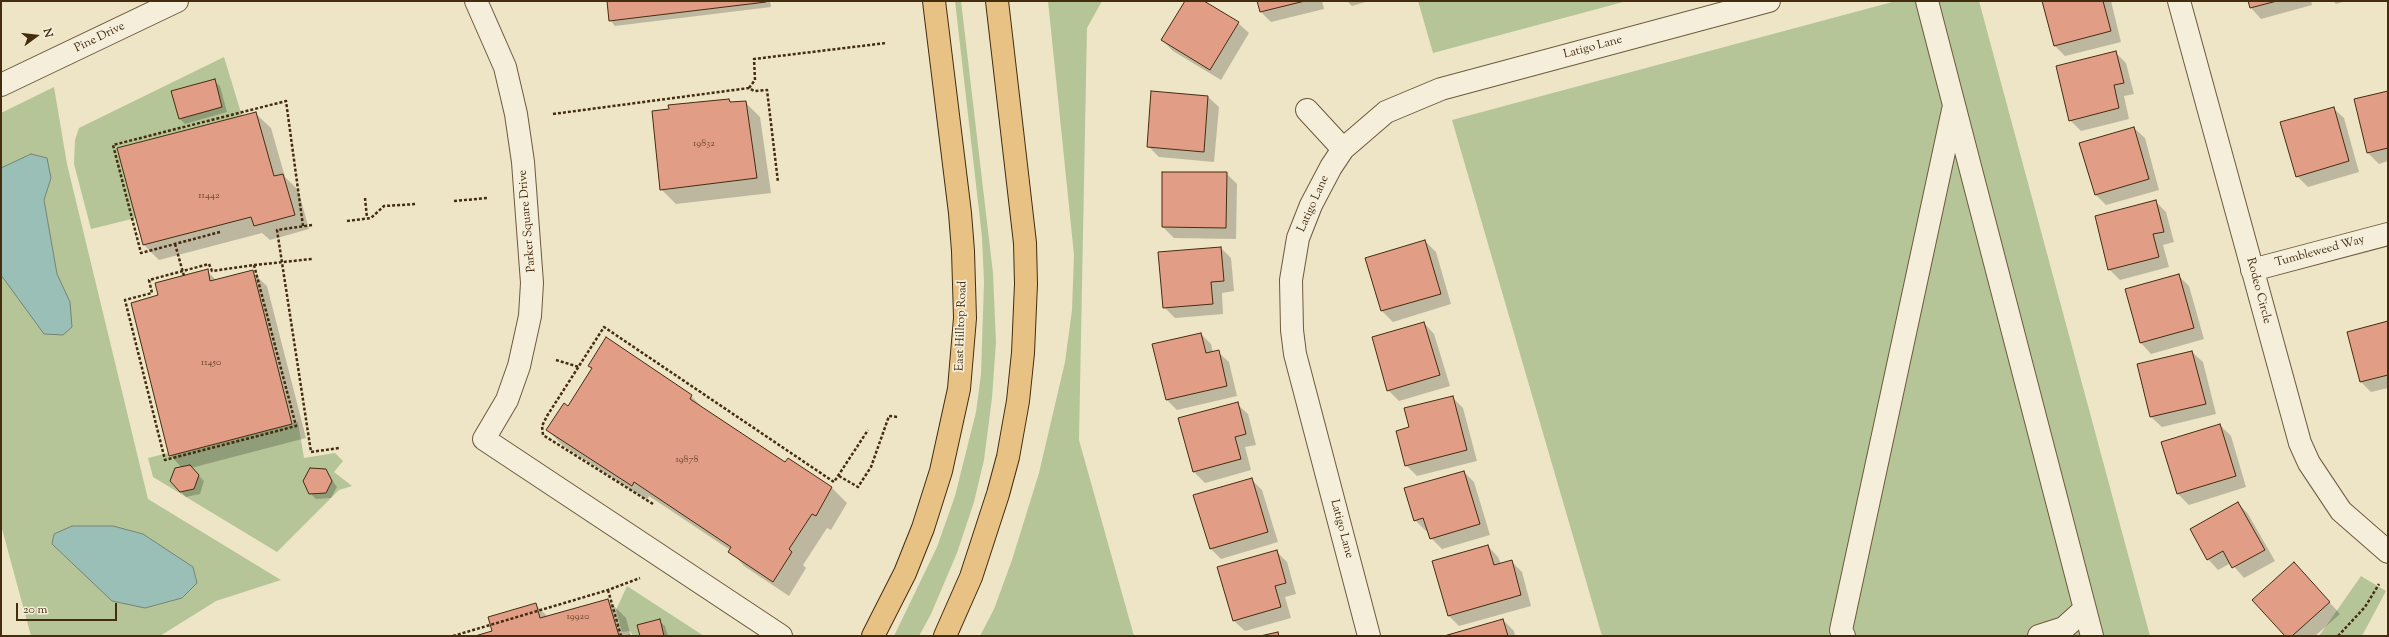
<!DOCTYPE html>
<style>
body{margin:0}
#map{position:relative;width:2389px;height:637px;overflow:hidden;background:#eee5c7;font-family:"Sorts Mill Goudy",serif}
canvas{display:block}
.frame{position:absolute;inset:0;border:2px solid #442c0f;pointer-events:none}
.north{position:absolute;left:16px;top:16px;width:40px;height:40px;-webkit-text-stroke:3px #f4eedb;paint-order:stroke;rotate:75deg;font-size:11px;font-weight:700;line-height:16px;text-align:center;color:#442c0f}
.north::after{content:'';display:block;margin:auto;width:14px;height:18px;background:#442c0f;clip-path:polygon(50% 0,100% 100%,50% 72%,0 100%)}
.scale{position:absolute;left:16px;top:603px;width:101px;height:18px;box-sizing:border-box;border:2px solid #442c0f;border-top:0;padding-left:5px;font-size:12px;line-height:14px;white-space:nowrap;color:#442c0f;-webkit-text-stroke:3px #f4eedb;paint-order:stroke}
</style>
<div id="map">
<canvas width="2389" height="637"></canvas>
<div class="frame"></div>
<div class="north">N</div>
<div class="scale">20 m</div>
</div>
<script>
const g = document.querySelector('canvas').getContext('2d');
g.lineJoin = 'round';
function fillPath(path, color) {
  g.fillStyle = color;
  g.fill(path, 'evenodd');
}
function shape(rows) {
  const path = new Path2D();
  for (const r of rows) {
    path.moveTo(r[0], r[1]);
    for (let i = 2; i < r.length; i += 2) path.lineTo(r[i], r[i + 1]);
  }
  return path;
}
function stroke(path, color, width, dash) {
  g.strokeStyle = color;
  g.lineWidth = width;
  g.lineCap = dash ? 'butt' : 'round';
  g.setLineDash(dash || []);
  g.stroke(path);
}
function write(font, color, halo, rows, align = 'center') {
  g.font = font + ' "Sorts Mill Goudy",serif';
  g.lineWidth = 3.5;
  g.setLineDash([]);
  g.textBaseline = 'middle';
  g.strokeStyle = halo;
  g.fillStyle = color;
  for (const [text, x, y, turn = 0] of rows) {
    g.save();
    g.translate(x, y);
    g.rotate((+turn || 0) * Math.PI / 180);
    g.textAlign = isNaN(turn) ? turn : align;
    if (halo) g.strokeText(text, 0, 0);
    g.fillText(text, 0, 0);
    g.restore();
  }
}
fillPath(shape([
 [955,1,961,1,993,273,996,342,992,398,984,460,974,502,957,553,931,614,919,636,894,636,937,547,955,496,976,412,981,374,984,282,982,237],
 [1048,1,1102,1,1087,28,1079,440,1134,636,980,636,994,609,1012,560,1039,473,1065,362,1072,310,1074,255],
 [1418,1,1627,1,1433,53],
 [1896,1,1979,1,2150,636,1602,636,1452,120],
 [224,57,242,116,117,148,136,218,91,229,74,164,75,140,79,128],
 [54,87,67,164,148,499,281,580,216,601,160,636,31,636,1,525,1,113],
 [298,422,304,458,335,453,343,461,334,472,352,486,339,490,277,552,153,477,148,458,168,453,169,456],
 [2361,576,2386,591,2362,636,2319,636],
 [627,586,704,636,633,636,630,631,622,632,616,610]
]), '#b5c598');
const water = shape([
 [31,154,47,158,51,178,44,200,57,274,70,302,72,327,63,335,44,334,1,275,1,168,31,154],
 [72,526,113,526,143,534,193,567,197,583,182,598,145,608,112,601,52,544,54,534,72,526]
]);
fillPath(water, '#99bfb6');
stroke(water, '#778473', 1);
fillPath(shape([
 [608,1,770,1,771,7,615,26,610,20],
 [1186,1,1203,1,1238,23,1249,33,1221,80,1173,51,1162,40],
 [1258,1,1322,1,1324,9,1271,22,1261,12],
 [1347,1,1369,1,1352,6],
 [2044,1,2111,1,2121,42,2065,56,2054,45],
 [2249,1,2311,1,2312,5,2261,19,2251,8],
 [2333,1,2346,1,2336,4],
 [2116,53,2126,63,2134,94,2124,96,2129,119,2081,131,2070,120],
 [214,81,220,86,227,112,185,124,180,119],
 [2388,92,2388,161,2379,164,2368,153,2355,100],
 [1208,97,1219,107,1214,162,1159,157,1148,146],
 [729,100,732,103,745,102,760,117,771,193,676,204,661,189],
 [2333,108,2344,118,2359,172,2308,187,2297,176],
 [256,114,271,128,285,177,298,190,309,229,270,240,262,233,159,260,144,245,118,149],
 [2134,128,2145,138,2159,190,2106,205,2096,195],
 [1163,173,1226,173,1237,184,1236,239,1174,238,1163,227],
 [2156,202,2166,212,2174,242,2163,245,2169,267,2120,280,2109,269],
 [1425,241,1436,252,1451,304,1393,322,1382,311,1366,258],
 [1221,248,1231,258,1234,291,1222,293,1223,314,1175,318,1164,307],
 [207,271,217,281,252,272,267,286,306,438,191,468,204,481,200,494,186,497,181,492,182,468,170,455,159,296],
 [2178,275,2189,286,2204,339,2151,354,2141,343,2126,290],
 [2388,322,2388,388,2371,392,2361,382],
 [1424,323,1434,334,1450,386,1399,401,1388,390],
 [1201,334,1211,344,1213,353,1218,352,1229,362,1237,396,1177,410,1166,399],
 [2192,352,2203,362,2216,414,2162,427,2151,417],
 [589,365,691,396,706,411,786,463,789,459,832,488,847,503,831,530,827,528,803,565,806,568,789,596,744,566,730,550,649,496,647,500,562,445,548,430,569,407,593,369],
 [1452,397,1463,408,1477,461,1417,476,1406,465],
 [1237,404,1248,414,1256,445,1245,447,1251,470,1205,483,1194,472,1179,419],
 [2220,425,2231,436,2246,487,2189,505,2178,494,2163,443],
 [325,470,337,487,331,498,316,499,310,493],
 [1464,472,1474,482,1490,535,1442,549,1431,538,1428,530,1426,531,1415,520],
 [1251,479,1262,490,1278,542,1221,559,1210,548],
 [2238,503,2248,514,2275,561,2244,578,2231,563,2218,570,2208,559],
 [1488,546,1498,557,1501,564,1511,561,1522,572,1531,606,1459,626,1448,615],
 [1276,551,1287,562,1296,594,1285,597,1291,618,1245,631,1234,621],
 [2304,574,2340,614,2315,636,2286,636],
 [608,600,626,618,631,636,479,636,493,632,535,604,548,617],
 [1503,620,1514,631,1515,636,1448,636],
 [659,621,665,626,668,636,641,636]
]), '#0003');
const building = shape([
 [607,1,766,1,766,2,609,21,607,1],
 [1185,1,1204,1,1239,22,1210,70,1161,40,1185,1],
 [1257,1,1305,1,1260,12,1257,1],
 [2042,1,2103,1,2111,31,2054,46,2042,1],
 [2248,1,2277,1,2250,8,2248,1],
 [2116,51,2124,83,2114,85,2119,108,2069,121,2056,66,2116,51],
 [215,79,222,107,179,119,171,91,215,79],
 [1151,91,1208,96,1204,152,1147,147,1151,91],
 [2388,91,2388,148,2367,153,2354,99,2388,91],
 [729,99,730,102,746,101,757,178,660,190,652,111,669,109,668,105,729,99],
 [2334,107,2349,161,2296,177,2280,122,2334,107],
 [256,112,274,176,283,174,295,215,254,226,251,217,143,245,117,148,256,112],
 [2134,127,2149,179,2095,195,2079,143,2134,127],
 [1162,172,1227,172,1226,228,1162,227,1162,172],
 [2156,200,2164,232,2153,234,2159,257,2108,270,2095,216,2156,200],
 [1425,240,1441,294,1381,311,1365,258,1425,240],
 [1221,247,1224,281,1211,282,1213,304,1163,308,1158,252,1221,247],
 [208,269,210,281,253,270,292,424,169,456,131,303,158,295,155,283,208,269],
 [2179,274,2194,328,2140,343,2125,289,2179,274],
 [2388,321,2388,375,2360,382,2347,332,2388,321],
 [1424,322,1440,375,1387,391,1372,337,1424,322],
 [1201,333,1206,353,1219,350,1227,386,1166,400,1152,344,1201,333],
 [606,337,692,395,690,399,785,462,788,458,832,487,816,516,812,514,789,549,792,552,773,582,728,552,731,547,634,482,632,486,546,430,564,403,568,406,592,368,588,366,606,337],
 [2192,351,2206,404,2150,417,2137,364,2192,351],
 [1453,396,1467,450,1405,466,1396,431,1409,427,1404,408,1453,396],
 [1238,402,1246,434,1235,437,1241,459,1193,472,1178,418,1238,402],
 [2220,424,2236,476,2177,494,2161,442,2220,424],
 [190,465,199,475,194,489,180,492,170,481,175,468,190,465],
 [310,468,326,469,332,481,326,493,309,494,303,481,310,468],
 [1464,471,1480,524,1430,539,1423,518,1414,521,1404,488,1464,471],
 [1252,478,1268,532,1210,549,1193,495,1252,478],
 [2238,502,2265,550,2232,568,2223,551,2207,560,2190,529,2238,502],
 [1488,545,1494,565,1512,560,1521,595,1448,616,1432,561,1488,545],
 [1277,550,1286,583,1275,586,1281,607,1233,621,1217,567,1277,550],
 [2294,562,2330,602,2292,636,2285,636,2252,600,2294,562],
 [608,599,619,636,475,636,492,631,488,617,536,603,540,618,608,599],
 [660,619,664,636,640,636,637,625,660,619],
 [1503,619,1508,636,1444,636,1503,619],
 [1278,632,1279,636,1260,636,1278,632]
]);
fillPath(building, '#e29d86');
stroke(building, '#442c0f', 1);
const minor = shape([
 [476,1,505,67,516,114,523,162,532,283,530,316,519,366,507,400,484,439,781,636],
 [1927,1,2092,636],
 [2179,1,2300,443,2309,463,2341,511,2388,552],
 [1,85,177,1],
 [1307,110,1343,149],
 [2252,270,2388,234],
 [1369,636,1295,354,1292,330,1291,280,1298,238,1311,205,1331,167,1343,149,1386,112,1441,89,1769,1],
 [1844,636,1841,630,1953,110],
 [2039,636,2064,628,2085,609]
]);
const major = shape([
 [873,636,905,573,923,528,941,471,959,389,965,318,963,251,960,213,934,1],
 [945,636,971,577,998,494,1008,457,1018,401,1023,353,1026,284,1025,243,997,1]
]);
stroke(minor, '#6e5a3d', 24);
stroke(major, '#442c0f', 24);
stroke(shape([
 [749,88,755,80,754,59,886,43],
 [553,114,749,88,754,91,767,90,778,182],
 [365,198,367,218],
 [454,201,488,198],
 [347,221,371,218,384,206,417,204],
 [312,225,277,230,311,452,339,448],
 [220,232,141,253,113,145,286,101,303,226],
 [175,244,184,276],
 [254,265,296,426,165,460,125,300,152,293,149,280,209,264,212,271,254,265,312,259],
 [556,360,579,367],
 [839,476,858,487,871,467,889,416,898,417],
 [653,504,543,435,542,426,547,416,604,327,834,482,868,430],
 [608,590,621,636],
 [453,636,608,590,640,578],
 [628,636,630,636],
 [2338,636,2365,607,2379,584]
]), '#442c0f', 2.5, [3, 2]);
stroke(minor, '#f4eedb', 22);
stroke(major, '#e7c284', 22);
write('10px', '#6c482d', null, [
 ["19832",704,144],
 ["11442",209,196],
 ["11450",211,363],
 ["19878",687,460],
 ["19920",578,617]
]);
write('12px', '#442c0f', '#f4eedb', [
 ["Pine Drive",100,38,-26],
 ["Latigo Lane",1593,48,-15],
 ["Latigo Lane",1314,204,-66],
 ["Parker Square Drive",528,221,-95],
 ["Tumbleweed Way",2320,252,-15],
 ["Rodeo Circle",2258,291,75],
 ["East Hilltop Road",962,326,-88],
 ["Latigo Lane",1341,529,75]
]);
</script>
